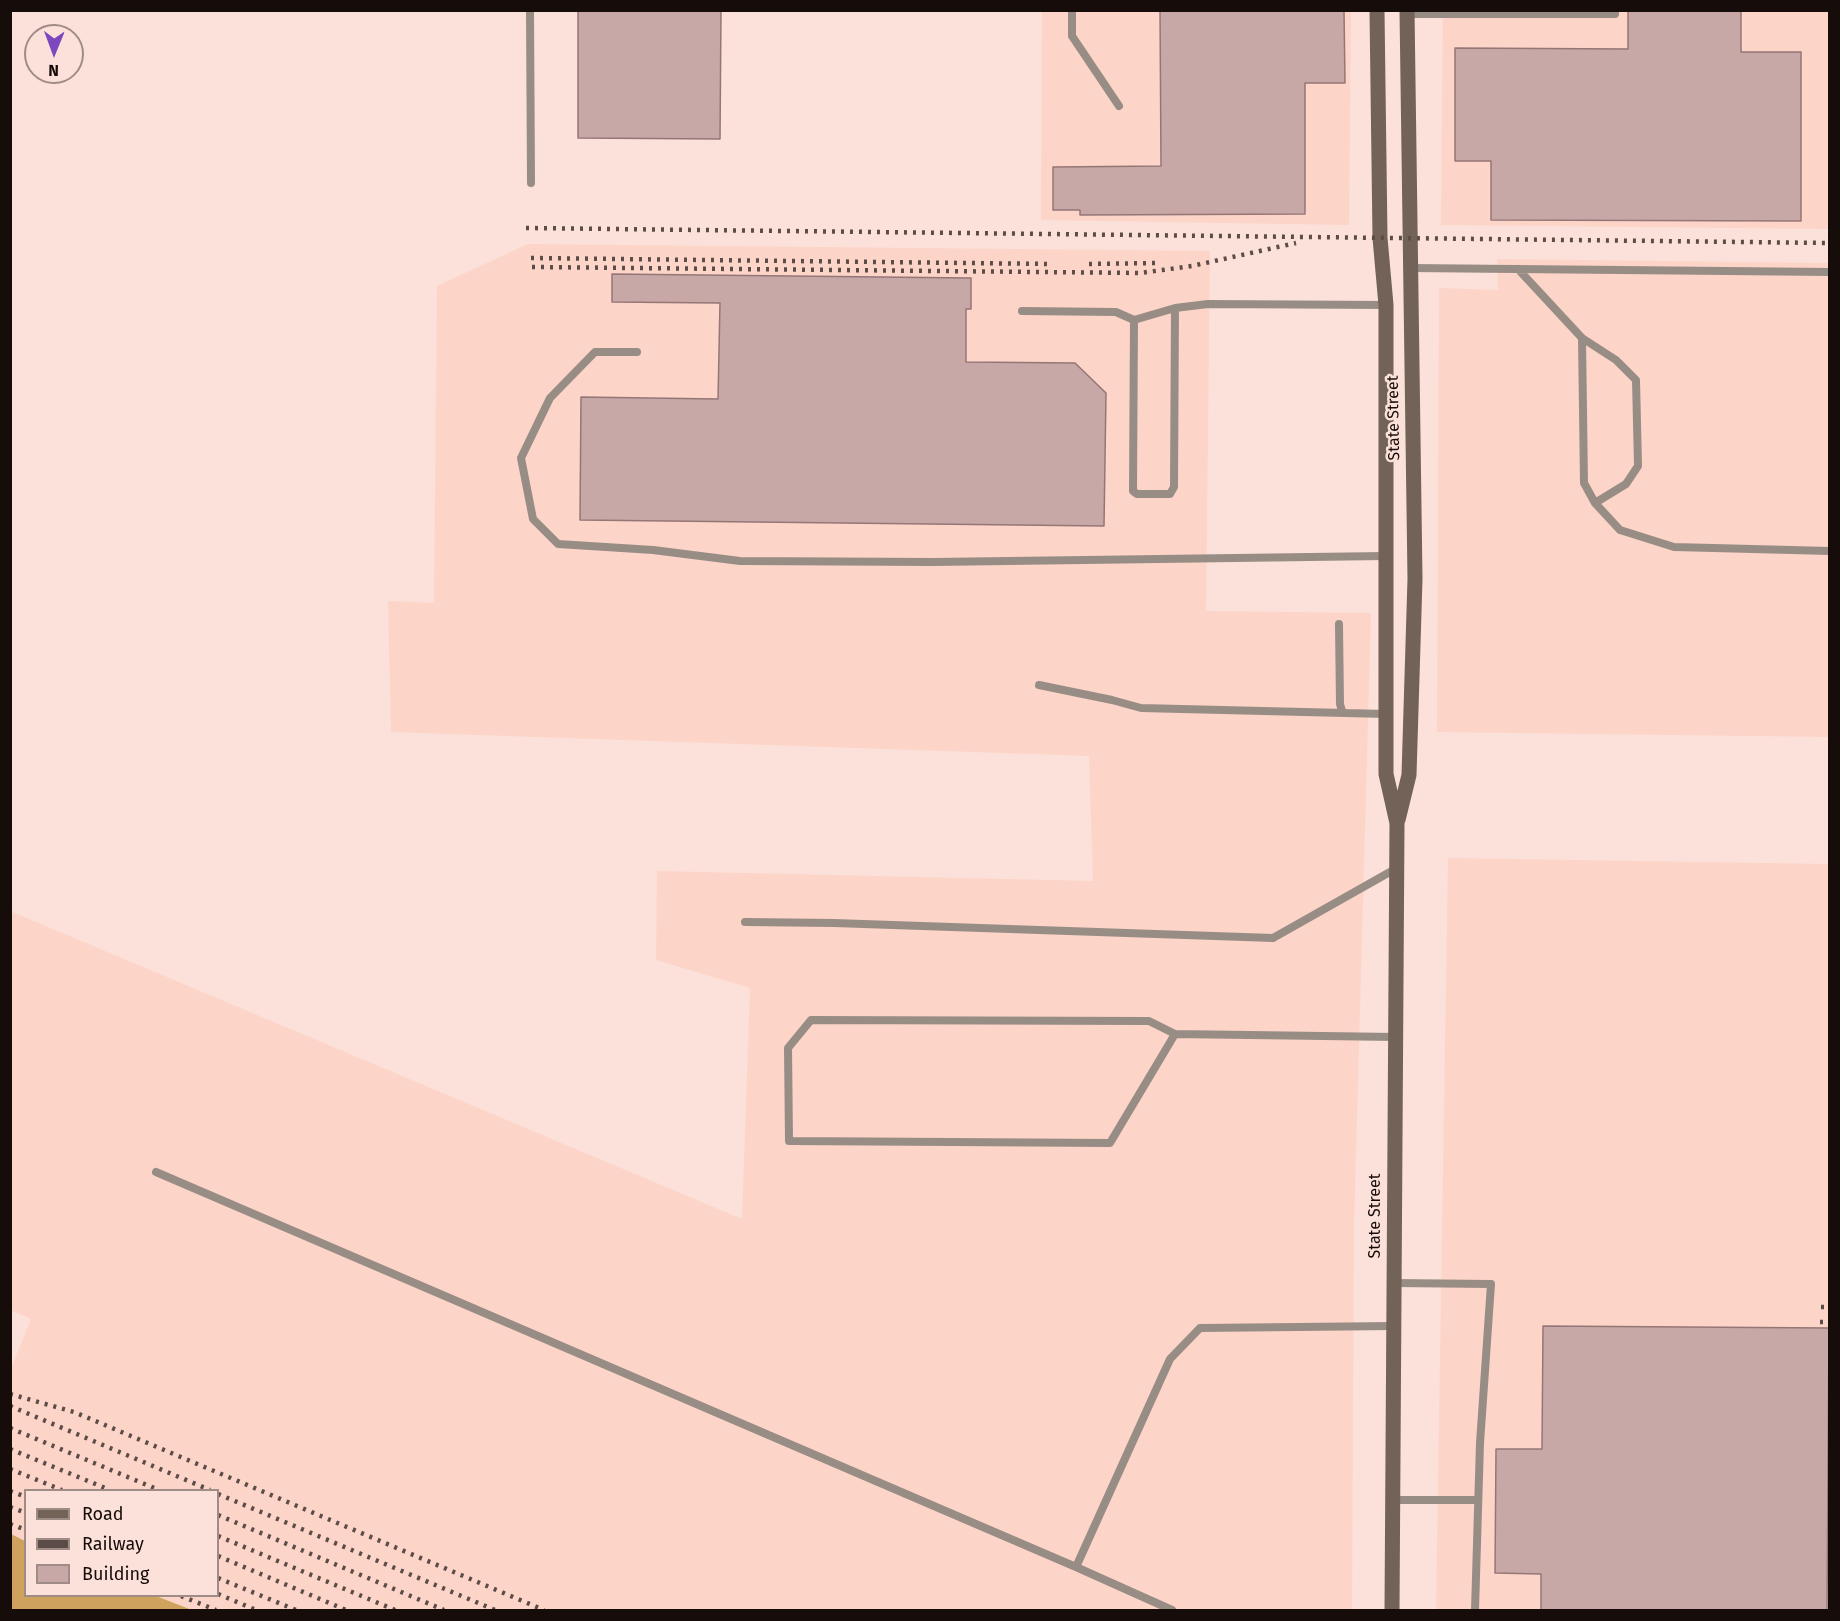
<!DOCTYPE html>
<style>
body{margin:0}
#map{position:relative;width:1840px;height:1621px;overflow:hidden;background:#fbe1d9;font-family:"Fira Sans",sans-serif}
canvas{display:block}
.frame{position:absolute;inset:0;border:12px solid #160c09;pointer-events:none}
.legend{position:absolute;left:24px;top:1489px;width:195px;height:108px;box-sizing:border-box;background:#fbe1d9;border:2px solid #9f8c86;margin:0;padding:8px 10px;list-style:none;font-size:18px;color:#160c09}
.legend li{display:flex;align-items:center;gap:12px;height:30px}
.legend b{width:30px;border:2px solid #9f8c86}
.north{position:absolute;left:24px;top:24px;width:60px;height:60px;box-sizing:border-box;background:#fbe1d9;border:2px solid #9f8c86;border-radius:50%;rotate:181deg;font-size:16px;font-weight:700;line-height:24px;text-align:center;color:#160c09}
.north::after{content:'';display:block;margin:auto;width:21px;height:27px;background:#7c47bf;clip-path:polygon(50% 0,100% 100%,50% 72%,0 100%)}
</style>
<div id="map">
<canvas width="1840" height="1621"></canvas>
<div class="frame"></div>
<ul class="legend">
<li><b style="height:8px;background:#726257"></b>Road</li>
<li><b style="height:8px;background:#5b4c47"></b>Railway</li>
<li><b style="height:16px;background:#c8a7a7"></b>Building</li>
</ul>
<div class="north">N</div>
</div>
<script>
const g = document.querySelector('canvas').getContext('2d');
g.lineJoin = 'round';
function fillPath(path, color) {
  g.fillStyle = color;
  g.fill(path, 'evenodd');
}
function shape(rows) {
  const path = new Path2D();
  for (const r of rows) {
    path.moveTo(r[0], r[1]);
    for (let i = 2; i < r.length; i += 2) path.lineTo(r[i], r[i + 1]);
  }
  return path;
}
function stroke(path, color, width, dash) {
  g.strokeStyle = color;
  g.lineWidth = width;
  g.lineCap = dash ? 'butt' : 'round';
  g.setLineDash(dash || []);
  g.stroke(path);
}
function write(font, color, halo, rows, align = 'center') {
  g.font = font + ' "Fira Sans",sans-serif';
  g.lineWidth = 5;
  g.setLineDash([]);
  g.textBaseline = 'middle';
  g.strokeStyle = halo;
  g.fillStyle = color;
  for (const [text, x, y, turn = 0] of rows) {
    g.save();
    g.translate(x, y);
    g.rotate((+turn || 0) * Math.PI / 180);
    g.textAlign = isNaN(turn) ? turn : align;
    if (halo) g.strokeText(text, 0, 0);
    g.fillText(text, 0, 0);
    g.restore();
  }
}
fillPath(shape([
 [1042,11,1351,11,1349,225,1041,220],
 [1443,11,1829,11,1829,229,1441,225],
 [528,244,1210,251,1206,611,1371,613,1354,1226,1352,1610,192,1610,156,1596,218,1596,218,1490,26,1490,25,1541,11,1534,11,1369,31,1319,11,1310,10,911,742,1219,750,988,656,960,657,871,1093,881,1089,756,391,732,388,601,434,603,437,286],
 [1497,259,1829,263,1829,737,1437,732,1439,288,1498,290],
 [1448,858,1829,864,1829,1610,1436,1610]
]), '#fdd4c8');
fillPath(shape([
 [11,1534,25,1541,26,1596,156,1596,192,1610,11,1610]
]), '#cfa25e');
const building = shape([
 [578,10,721,10,720,139,578,138,578,10],
 [1160,10,1344,10,1345,83,1305,83,1305,214,1080,215,1080,210,1053,210,1053,167,1161,166,1160,10],
 [1628,10,1741,10,1741,52,1801,52,1801,221,1491,220,1491,161,1455,161,1455,48,1628,49,1628,10],
 [612,274,971,278,971,309,966,309,966,362,1075,363,1106,393,1104,526,580,520,581,397,718,399,720,303,612,302,612,274],
 [1543,1326,1829,1328,1827,1611,1541,1611,1541,1574,1495,1573,1496,1449,1542,1449,1543,1326]
]);
fillPath(building, '#c8a7a7');
stroke(building, '#957676', 1.5);
stroke(shape([
 [530,10,531,183],
 [1072,10,1072,36,1119,106],
 [1407,14,1615,14,1615,10],
 [1410,268,1830,272],
 [1518,269,1582,338,1584,483,1595,503,1620,530,1674,547,1830,551],
 [1022,311,1116,312,1134,320,1133,491,1137,494,1170,494,1174,487,1175,308,1208,304,1386,305],
 [1134,320,1175,308],
 [1582,338,1616,360,1636,380,1638,466,1626,484,1595,503],
 [637,352,595,352,550,398,521,458,533,519,558,544,653,550,740,561,933,562,1385,556],
 [1339,624,1340,704,1342,711,1345,713,1386,714],
 [1039,685,1112,700,1141,708,1345,713],
 [745,922,834,923,1273,938,1397,868],
 [1175,1034,1110,1143,789,1141,788,1048,811,1020,1149,1021,1175,1034,1396,1037],
 [156,1172,1076,1567,1170,1359,1200,1328,1394,1326],
 [1394,1283,1491,1284,1480,1443,1475,1610],
 [1392,1500,1478,1500],
 [1076,1567,1172,1610]
]), '#988d85', 8);
stroke(shape([
 [1377,10,1380,238,1386,305,1386,774,1397,823,1392,1610],
 [1398,820,1409,775,1415,579,1407,10]
]), '#726257', 15);
stroke(shape([
 [526,228,1830,243],
 [531,258,1053,264],
 [1089,264,1158,263],
 [532,267,1140,273,1192,266,1296,243],
 [1821,1307,1830,1307],
 [1820,1322,1830,1322],
 [10,1394,74,1412,544,1610],
 [10,1406,210,1490],
 [10,1428,159,1490],
 [10,1449,110,1490],
 [10,1469,62,1490],
 [10,1491,26,1497],
 [218,1494,495,1610],
 [10,1507,26,1513],
 [218,1515,444,1610],
 [10,1524,26,1530],
 [218,1536,395,1610],
 [218,1556,346,1610],
 [218,1578,296,1610],
 [218,1594,256,1610],
 [181,1596,216,1610]
]), '#5b4c47', 4.5, [3, 6]);
write('16px', '#160c09', '#fbe1d9', [
 ["State Street",1394,418,-91],
 ["State Street",1376,1216,-90]
]);
</script>
